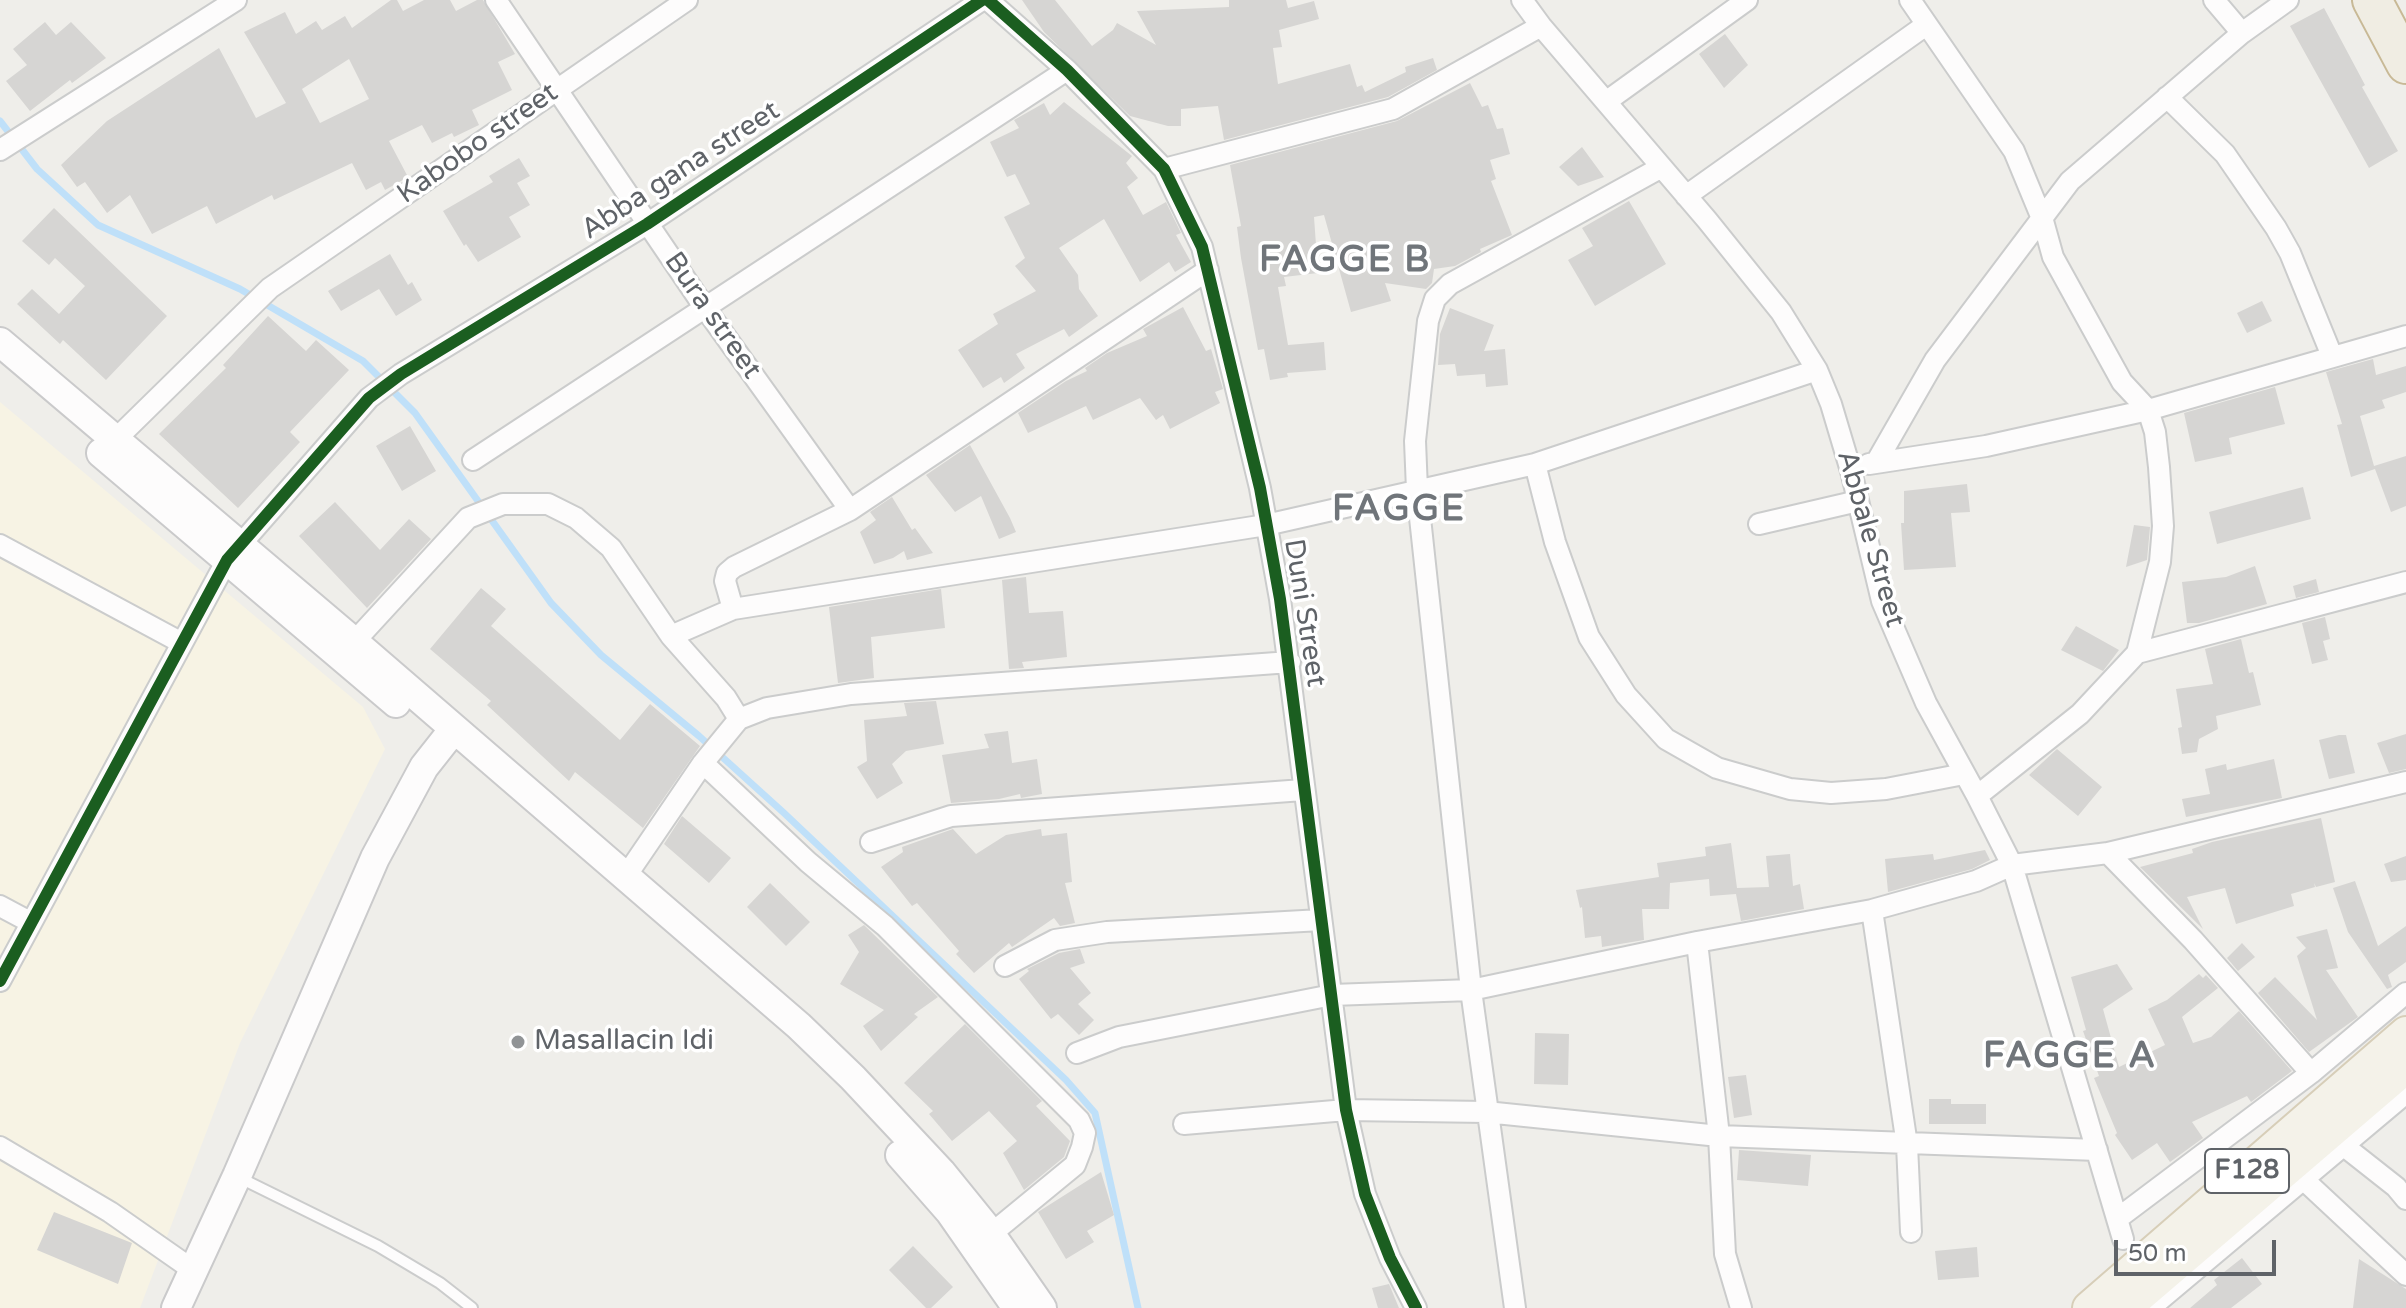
<!DOCTYPE html>
<style>
body{margin:0}
#map{position:relative;width:2406px;height:1308px;overflow:hidden;background:#efeeea;font-family:"Varela Round",sans-serif}
canvas{display:block}
.scale{position:absolute;left:2114px;top:1240px;width:162px;height:36px;box-sizing:border-box;border:4px solid #5f6368;border-top:0;padding-left:10px;font-size:24px;line-height:28px;white-space:nowrap;color:#5f6368;-webkit-text-stroke:6px #fff;paint-order:stroke}
</style>
<div id="map">
<canvas width="2406" height="1308"></canvas>
<div class="scale">50 m</div>
</div>
<script>
const g = document.querySelector('canvas').getContext('2d');
g.lineJoin = 'round';
function fillPath(path, color) {
  g.fillStyle = color;
  g.fill(path, 'evenodd');
}
function shape(rows) {
  const path = new Path2D();
  for (const r of rows) {
    path.moveTo(r[0], r[1]);
    for (let i = 2; i < r.length; i += 2) path.lineTo(r[i], r[i + 1]);
  }
  return path;
}
function stroke(path, color, width, dash) {
  g.strokeStyle = color;
  g.lineWidth = width;
  g.lineCap = dash ? 'butt' : 'round';
  g.setLineDash(dash || []);
  g.stroke(path);
}
function write(font, color, halo, rows, align = 'center') {
  g.font = font + ' "Varela Round",sans-serif';
  g.lineWidth = 7;
  g.setLineDash([]);
  g.textBaseline = 'middle';
  g.strokeStyle = halo;
  g.fillStyle = color;
  for (const [text, x, y, turn = 0] of rows) {
    g.save();
    g.translate(x, y);
    g.rotate((+turn || 0) * Math.PI / 180);
    g.textAlign = isNaN(turn) ? turn : align;
    if (halo) g.strokeText(text, 0, 0);
    g.fillText(text, 0, 0);
    g.restore();
  }
}
fillPath(shape([
 [0,402,363,707,385,749,240,1043,140,1308,0,1308]
]), '#f7f3e4');
stroke(shape([
 [0,121,37,169,98,225,240,289,363,361,415,413,551,603,601,655,699,736,784,813,1066,1080,1095,1113,1138,1308]
]), '#bfe0f9', 7);
fillPath(shape([
 [391,0,397,0,403,11,424,0,450,0,456,11,477,0,483,0,515,54,498,62,512,90,472,110,479,125,454,137,452,133,432,143,422,125,389,141,408,177,385,190,381,182,366,190,352,163,274,200,272,195,216,224,207,206,152,234,130,195,107,213,85,182,77,187,61,165,107,121,219,48,256,118,286,103,244,32,285,12,296,34,316,21,322,30,345,16,352,28],
 [349,59,369,99,320,123,302,89],
 [1022,0,1055,0,1092,46,1113,30,1117,23,1156,45,1137,11,1229,7,1229,0,1286,0,1288,8,1314,1,1319,19,1279,30,1282,47,1273,48,1278,84,1350,64,1357,87,1362,85,1365,92,1406,72,1405,67,1433,58,1437,70,1388,97,1224,140,1218,106,1181,109,1181,126,1168,126,1130,116,1044,32],
 [2324,8,2365,85,2362,87,2398,151,2369,168,2290,26],
 [45,22,56,35,71,22,106,58,72,83,70,80,30,111,6,81,27,65,13,49],
 [1725,34,1748,65,1724,88,1699,54],
 [1470,83,1482,107,1488,105,1497,129,1503,128,1510,154,1490,160,1496,179,1491,181,1512,235,1480,249,1481,252,1455,266,1434,269,1432,283,1426,289,1385,283,1391,301,1351,312,1324,215,1314,217,1318,273,1284,277,1286,286,1278,287,1288,345,1324,342,1326,370,1287,373,1288,377,1270,380,1264,349,1258,350,1241,258,1237,227,1241,226,1230,165,1397,121],
 [1064,102,1132,156,1126,163,1138,178,1127,187,1143,215,1166,202,1181,233,1176,235,1191,262,1175,272,1169,262,1140,282,1104,219,1059,248,1078,275,1079,289,1098,316,1069,337,1064,329,1016,354,1025,368,1004,383,1001,377,983,388,958,350,998,324,993,314,1036,291,1015,266,1025,258,1004,217,1030,204,1015,174,1007,177,990,142,1019,128,1014,120,1044,103,1050,115],
 [1582,147,1604,177,1578,186,1559,167],
 [519,158,530,176,517,183,530,205,509,217,521,237,478,262,466,244,464,246,443,211,493,182,489,176],
 [1629,201,1666,264,1595,306,1568,260,1593,246,1582,228],
 [54,208,167,316,106,380,63,340,60,344,17,304,32,289,59,314,85,286,55,258,49,265,22,241],
 [390,254,408,285,412,282,422,300,396,316,379,289,341,311,328,291],
 [2262,301,2272,321,2247,333,2237,313],
 [1183,307,1206,351,1211,349,1223,389,1215,392,1220,403,1170,429,1163,415,1156,420,1140,398,1093,420,1086,406,1028,433,1018,413,1066,381,1087,371,1085,368,1107,353,1147,336,1143,329],
 [1450,308,1494,325,1484,351,1505,349,1508,385,1486,387,1485,374,1457,376,1455,364,1438,365,1440,334],
 [268,316,306,351,316,340,349,370,290,432,300,442,238,508,159,434,226,368,223,365],
 [2373,359,2376,375,2406,366,2406,392,2382,400,2385,408,2360,416,2374,466,2406,456,2406,506,2391,512,2375,469,2351,477,2337,425,2342,424,2326,372],
 [2275,387,2285,424,2229,438,2232,454,2195,462,2184,413],
 [410,426,436,471,402,491,376,446],
 [970,445,1010,518,1016,532,999,539,981,496,955,512,926,475],
 [1967,484,1970,512,1951,513,1956,567,1904,570,1901,523,1904,523,1904,491],
 [2303,487,2311,519,2217,544,2209,512],
 [892,497,912,530,915,528,933,553,907,560,904,551,893,558,874,564,860,532,876,520,870,512],
 [335,502,380,550,409,519,431,539,367,608,299,536],
 [2134,525,2150,527,2147,560,2126,567],
 [2255,566,2267,604,2199,623,2187,623,2182,582,2226,577],
 [1026,577,1029,613,1063,611,1067,657,1022,662,1024,668,1009,669,1002,580],
 [2316,579,2319,592,2296,598,2293,586],
 [481,588,506,609,491,626,620,740,650,704,700,746,643,828,575,772,569,781,487,705,491,701,430,649],
 [941,589,945,628,871,637,874,678,838,683,829,607],
 [2325,617,2330,639,2323,641,2328,660,2312,664,2302,623],
 [2076,626,2119,650,2103,671,2061,650],
 [2241,639,2249,673,2253,672,2261,705,2216,716,2218,729,2199,739,2197,752,2182,754,2178,728,2182,727,2176,689,2213,684,2205,649],
 [936,701,944,744,906,751,892,764,903,783,877,799,857,767,867,761,864,720,907,716,904,703],
 [1008,731,1012,763,1037,759,1042,794,1021,798,1020,794,999,799,951,803,942,755,989,748,984,734],
 [2406,734,2406,769,2389,773,2377,743],
 [2339,735,2346,735,2355,773,2329,779,2319,740],
 [2057,749,2102,787,2078,816,2029,775],
 [2274,759,2282,798,2186,817,2182,799,2210,794,2205,769,2226,764,2227,770],
 [682,816,731,858,709,883,664,844],
 [2321,818,2335,882,2316,887,2314,883,2315,887,2291,894,2294,906,2236,924,2225,888,2187,897,2203,929,2140,867,2193,853,2192,849,2212,842],
 [953,829,976,854,1006,835,1041,829,1042,836,1067,833,1072,882,1065,883,1075,923,1060,926,1054,918,1012,947,1009,943,974,973,956,954,959,951,917,903,912,906,881,867,903,852,902,847],
 [1731,843,1737,888,1769,887,1766,856,1790,854,1793,886,1800,884,1804,909,1741,921,1736,894,1710,896,1709,879,1670,883,1669,909,1642,909,1644,940,1602,947,1601,936,1585,938,1582,907,1580,908,1576,890,1659,877,1657,863,1706,856,1705,847],
 [1985,850,1990,860,1972,869,1888,892,1885,859,1933,854,1934,860],
 [2406,856,2406,880,2391,882,2384,864],
 [2355,881,2378,946,2406,926,2406,962,2388,975,2392,987,2387,989,2348,932,2333,888],
 [770,883,810,922,786,946,747,907],
 [864,925,938,997,914,1014,918,1017,881,1051,863,1026,884,1010,840,984,859,952,848,935],
 [2327,929,2338,968,2326,970,2358,1017,2309,1052,2258,993,2275,977,2317,1020,2297,956,2306,948,2296,937],
 [2242,943,2255,957,2238,971,2227,958],
 [1080,949,1085,963,1070,968,1091,993,1078,1004,1094,1020,1079,1035,1058,1014,1051,1019,1019,979,1029,971,1027,969,1059,953],
 [2117,964,2133,989,2103,1009,2119,1067,2165,1045,2148,1009,2167,1000,2199,974,2203,978,2206,975,2218,988,2182,1017,2193,1043,2211,1037,2239,1011,2292,1071,2251,1102,2247,1096,2192,1122,2203,1138,2170,1162,2157,1143,2132,1160,2115,1135,2117,1133,2094,1078,2099,1076,2083,1031,2086,1030,2071,977],
 [965,1024,1042,1101,1036,1106,1070,1141,1064,1157,1024,1190,1003,1153,1017,1141,989,1111,952,1141,929,1114,933,1111,904,1083],
 [1535,1033,1569,1034,1568,1085,1534,1084],
 [1746,1075,1752,1115,1734,1118,1728,1077],
 [1929,1099,1951,1099,1951,1104,1986,1104,1986,1124,1929,1124],
 [1739,1150,1811,1155,1808,1186,1737,1180],
 [1101,1172,1114,1215,1087,1231,1094,1242,1066,1259,1038,1212],
 [54,1212,132,1243,118,1284,37,1250],
 [913,1246,953,1287,931,1308,926,1308,889,1270],
 [1977,1247,1979,1277,1938,1280,1935,1251],
 [2242,1258,2262,1284,2231,1308,2190,1308,2217,1285,2214,1280],
 [2359,1259,2406,1289,2406,1308,2353,1308],
 [1389,1284,1399,1308,1378,1308,1372,1288]
]), '#d6d5d3');
const lane = shape([
 [238,1177,378,1246,440,1283,472,1308]
]);
const street = shape([
 [496,0,705,308,850,510],
 [988,0,1067,70,1164,169,1202,247,1260,488,1280,599,1346,1110,1365,1194,1390,1258,1416,1308],
 [1522,0,1541,26,1707,220,1781,312,1817,370,1831,404,1851,471,1882,601,1926,703,1977,796,2012,865,2123,1239],
 [1910,0,2014,151,2043,221,2053,257,2122,382,2148,410,2155,432,2159,467,2163,526,2160,562,2137,653,2080,714,1977,796],
 [2214,0,2242,33],
 [2167,97,2225,154,2276,228,2290,253,2332,356],
 [1607,101,1747,0],
 [0,150,236,0],
 [1164,169,1393,109,1541,26],
 [1686,196,1926,25],
 [115,440,270,288,687,0],
 [473,460,1067,70],
 [1877,461,1935,360,2070,181,2242,33,2288,0],
 [1535,464,1555,542,1589,637,1626,695,1666,739,1717,768,1790,789,1831,793,1886,789,1964,774],
 [1869,464,1986,446,2148,410,2406,336],
 [1759,524,1858,501],
 [0,545,182,643],
 [733,609,725,581,727,573,734,567,850,510,1208,270],
 [671,636,733,609,1266,525,1535,464,1817,370],
 [354,642,468,518,503,504,548,504,576,518,611,548,671,636,726,698,739,719],
 [2137,653,2406,582],
 [703,763,808,862,885,926,1079,1120,1085,1133,1082,1147,1075,1165,991,1234],
 [871,842,951,816,1303,790],
 [2108,853,2193,940,2311,1073],
 [626,876,703,763,739,719,767,708,851,694,1290,662],
 [0,906,30,922],
 [1872,910,1907,1145,1911,1232],
 [1697,942,1719,1136,1725,1254,1741,1308],
 [1005,966,1055,940,1107,932,1321,920],
 [0,981,227,560,369,398,401,374,647,224,982,0],
 [1077,1053,1119,1037,1332,995,1471,990,1697,942,1872,910,1976,881,2012,865,2108,853,2406,782],
 [1184,1124,1346,1110,1486,1112,1719,1136,2097,1150],
 [2344,1146,2396,1187,2406,1199],
 [0,1147,110,1212,193,1270],
 [2303,1179,2406,1275],
 [2117,1219,2311,1073,2406,993],
 [1515,1308,1471,990,1417,490,1415,441,1428,321,1435,299,1450,284,1660,168],
 [2150,1308,2406,1093]
]);
const secondary = shape([
 [0,342,354,642,799,1026,853,1078,942,1173,985,1226,1042,1308],
 [101,453,396,703],
 [900,1155,950,1212,1017,1308],
 [176,1308,237,1176,375,858,424,767,454,729]
]);
const primary = shape([
 [2089,1308,2406,1033],
 [2125,1308,2406,1067]
]);
const highway = shape([
 [2372,0,2406,64]
]);
stroke(lane, '#cbcccc', 14);
stroke(street, '#cbcccc', 24);
stroke(secondary, '#cacacb', 32);
stroke(primary, '#d7ceb8', 36);
stroke(highway, '#c8b996', 42);
stroke(lane, '#fdfcfc', 10);
stroke(street, '#fdfcfc', 20);
stroke(secondary, '#fdfcfc', 28);
stroke(primary, '#f4f2e9', 32);
stroke(highway, '#f0ede3', 38);
stroke(shape([
 [988,0,1067,70,1164,169,1202,247,1260,488,1280,599,1346,1110,1365,1194,1390,1258,1416,1308],
 [0,981,227,560,369,398,401,374,647,224,982,0]
]), '#1b5e20', 12);
for (const [x, y, r, color] of [
 [518,1042,8,"#919496"]
]) {
  const dot = new Path2D();
  dot.arc(x, y, r, 0, 2 * Math.PI);
  g.fillStyle = color;
  g.fill(dot);
  stroke(dot, '#fff', 3);
}
for (const [x, y, w] of [
 [2247,1171,84]
]) {
  const box = new Path2D();
  box.roundRect(x - w / 2, y - 22, w, 44, 6);
  g.fillStyle = '#fff';
  g.fill(box);
  stroke(box, '#5f6368', 2);
}
write('bold 26px', '#5f6368', null, [
 ["F128",2247,1171]
]);
write('28px', '#5f6368', '#fff', [
 ["Kabobo street",478,144,-35],
 ["Abba gana street",681,171,-33],
 ["Bura street",712,316,55],
 ["Abbale Street",1870,539,74],
 ["Duni Street",1304,613,81]
]);
write('28px', '#5f6368', '#fff', [
 ["Masallacin Idi",534,1042]
], 'left');
g.letterSpacing = '2px';
write('bold 36px', '#70757a', '#fff', [
 ["FAGGE B",1345,262],
 ["FAGGE",1399,511],
 ["FAGGE A",2070,1058]
]);
g.letterSpacing = '0px';
</script>
